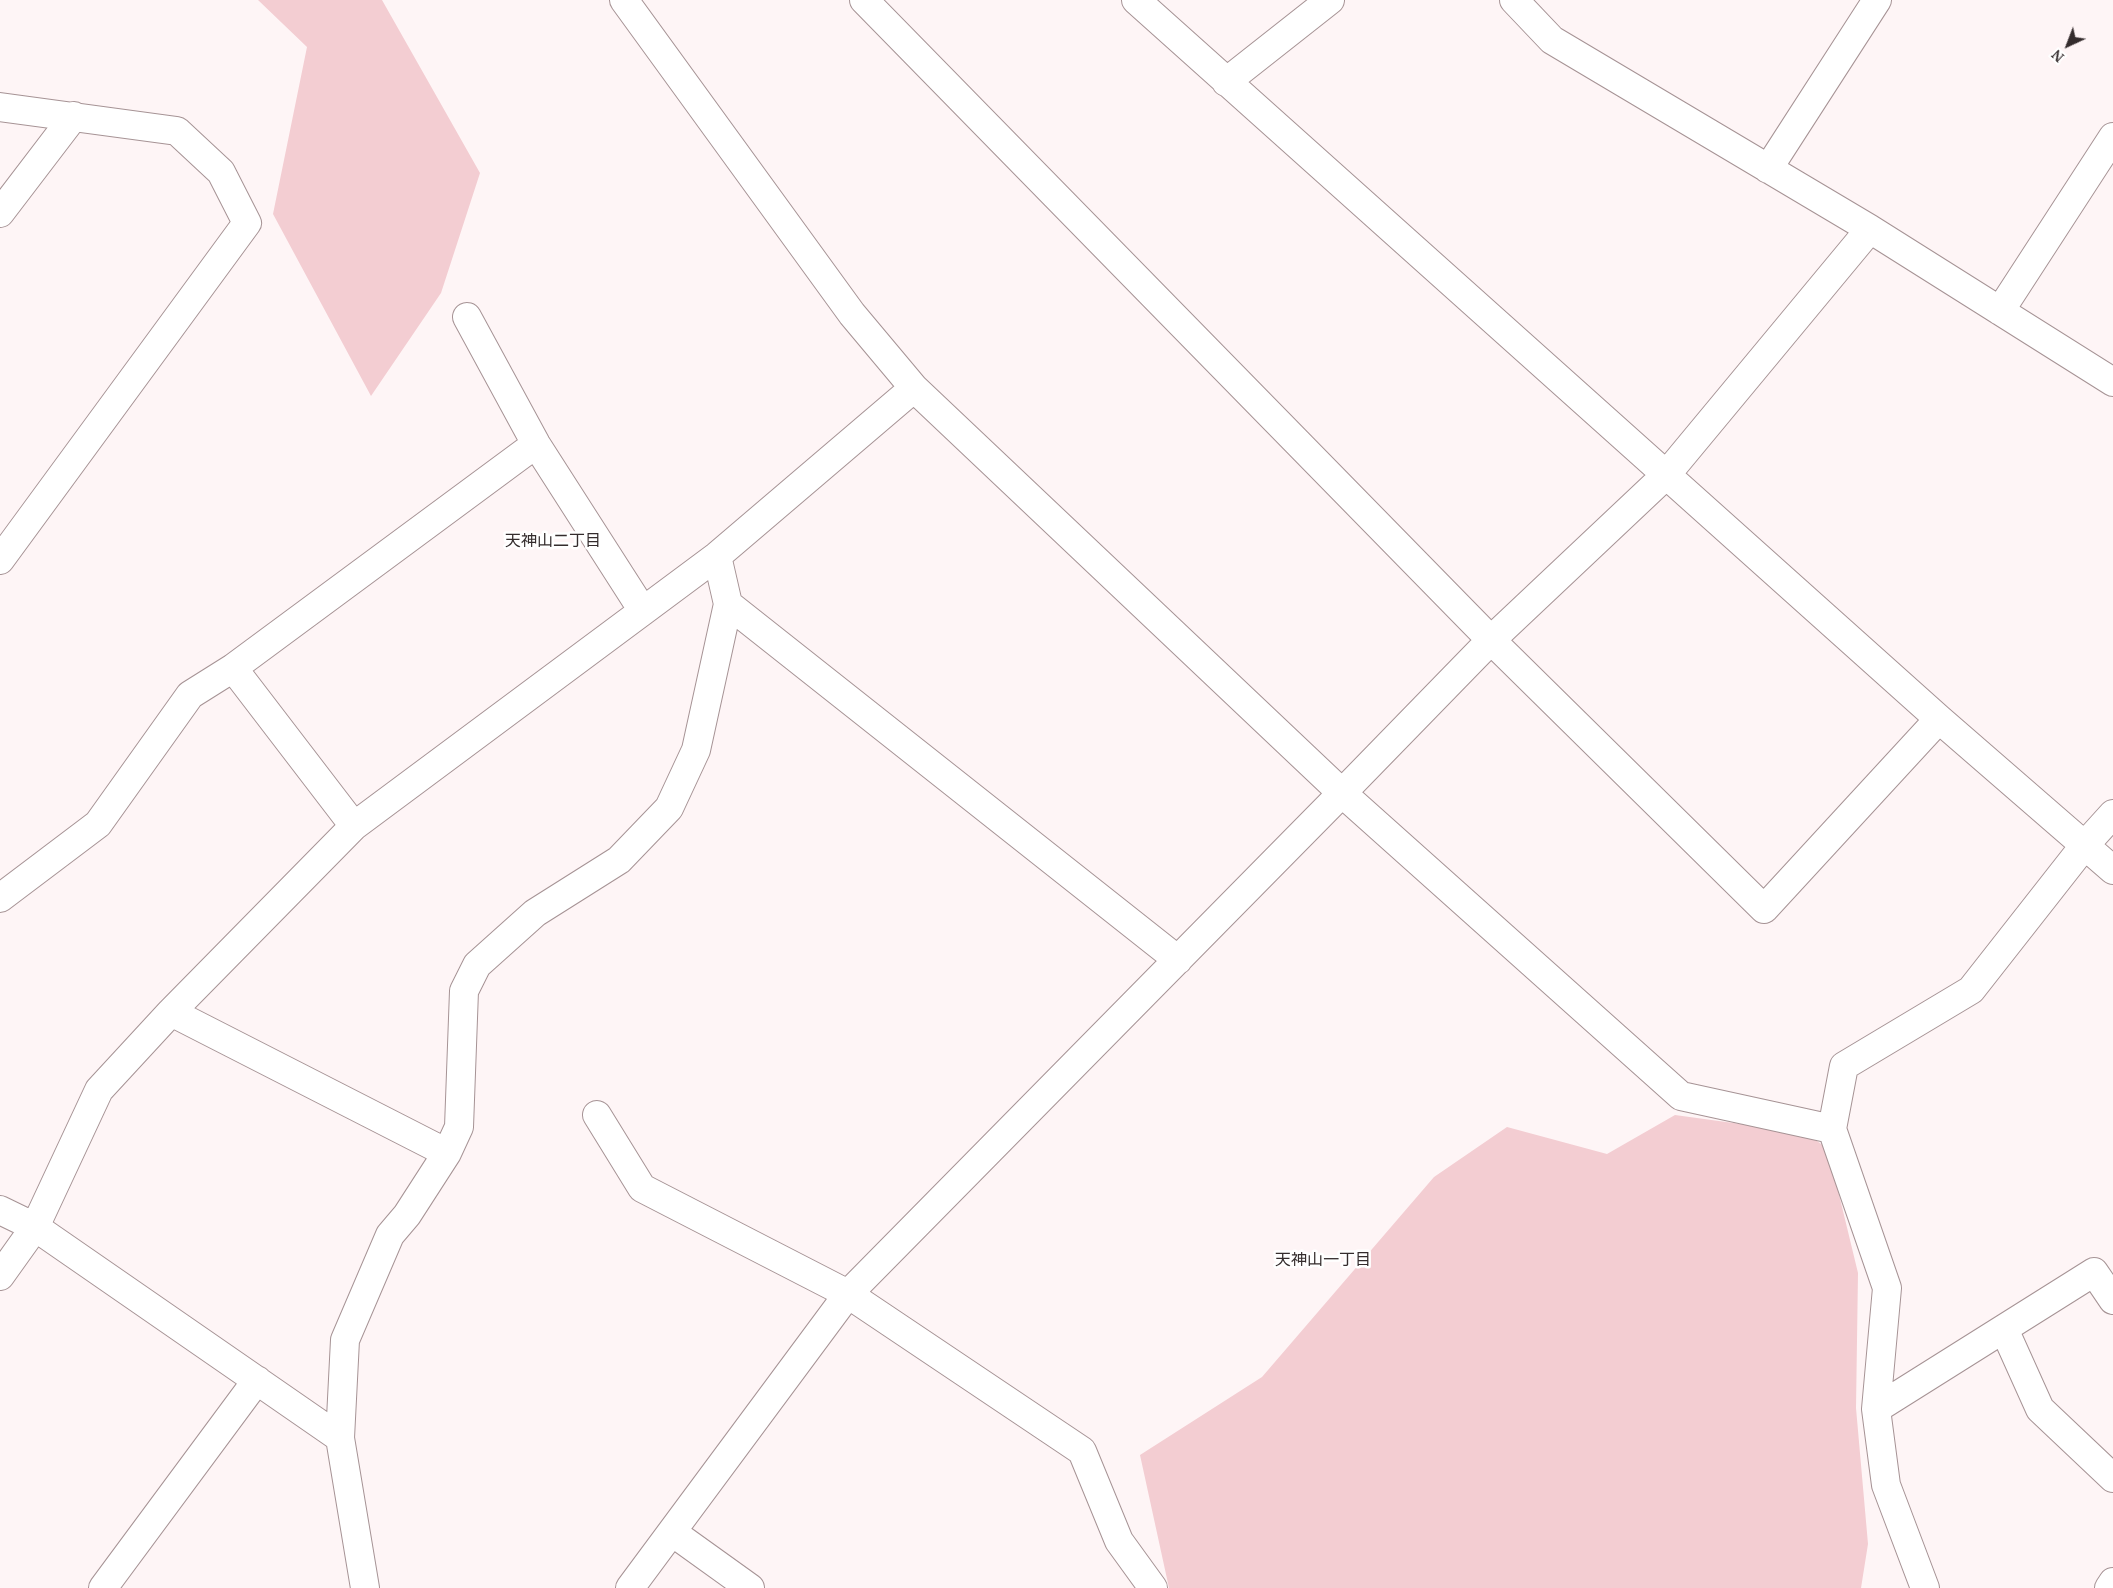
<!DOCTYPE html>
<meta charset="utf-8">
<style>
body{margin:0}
#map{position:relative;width:2113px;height:1588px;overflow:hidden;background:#fef5f6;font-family:"PT Serif",serif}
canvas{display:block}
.north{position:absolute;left:2043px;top:20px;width:50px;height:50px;-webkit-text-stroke:4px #fff;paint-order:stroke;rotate:223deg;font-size:14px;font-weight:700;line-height:20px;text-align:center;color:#342c2d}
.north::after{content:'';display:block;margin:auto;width:18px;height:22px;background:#342c2d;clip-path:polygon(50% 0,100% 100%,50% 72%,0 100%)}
</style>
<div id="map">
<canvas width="2113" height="1588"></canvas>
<div class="north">N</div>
</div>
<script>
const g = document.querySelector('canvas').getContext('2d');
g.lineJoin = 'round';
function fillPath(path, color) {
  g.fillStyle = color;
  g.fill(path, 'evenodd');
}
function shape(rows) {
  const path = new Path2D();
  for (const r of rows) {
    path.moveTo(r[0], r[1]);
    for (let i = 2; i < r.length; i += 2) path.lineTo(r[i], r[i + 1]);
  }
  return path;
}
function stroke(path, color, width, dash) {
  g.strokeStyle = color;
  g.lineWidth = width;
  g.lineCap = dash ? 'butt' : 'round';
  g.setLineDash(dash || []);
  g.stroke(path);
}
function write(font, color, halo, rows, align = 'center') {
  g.font = font + ' "PT Serif","Noto Sans JP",serif';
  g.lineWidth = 5;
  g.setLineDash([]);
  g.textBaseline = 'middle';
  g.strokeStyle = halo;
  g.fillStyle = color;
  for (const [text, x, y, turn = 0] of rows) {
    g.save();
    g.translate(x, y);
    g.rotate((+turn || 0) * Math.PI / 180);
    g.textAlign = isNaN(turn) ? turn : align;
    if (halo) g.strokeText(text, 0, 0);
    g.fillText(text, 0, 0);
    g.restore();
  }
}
fillPath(shape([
 [258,0,382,0,480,173,441,293,371,396,273,214,307,47],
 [1675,1115,1806,1133,1828,1149,1858,1273,1856,1408,1868,1544,1861,1588,1169,1588,1140,1455,1262,1377,1434,1177,1507,1127,1607,1154]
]), '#f3cdd2');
const minor = shape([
 [624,0,852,314,914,388,1342,793,1491,640,1666,475,1870,229],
 [864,0,1491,640,1764,909,1939,719],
 [1136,0,1939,719,2113,870],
 [1514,0,1552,40,1870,229,2113,382],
 [1226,82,1330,0],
 [0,107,177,131,221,172,247,223,0,560],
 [1768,169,1877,0],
 [0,213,74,116],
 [2000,311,2113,137],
 [467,317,536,444,643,611],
 [728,604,1178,960],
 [233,668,354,826],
 [0,898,98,824,190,695,233,668,536,444],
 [171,1012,447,1153],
 [597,1115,642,1188,848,1294,1082,1451,1119,1541,1153,1588],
 [1832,1129,1844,1066,1971,990,2084,846,2113,814],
 [0,1210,35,1227,340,1438,365,1588],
 [0,1276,35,1227,99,1090,171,1012,354,826,717,556,914,388],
 [2004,1329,2040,1409,2113,1478],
 [1876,1409,2094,1272,2113,1300],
 [340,1438,345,1340,390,1235,407,1215,447,1153,459,1127,464,991,477,965,535,913,619,860,669,808,696,750,728,604,717,556],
 [672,1532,750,1588],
 [103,1588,257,1380],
 [630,1588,848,1294,1342,793,1681,1096,1832,1129,1887,1288,1876,1409,1886,1485,1925,1588],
 [2109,1588,2113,1582]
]);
stroke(minor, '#a69395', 30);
stroke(minor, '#fff', 28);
write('16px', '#342c2d', '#fff', [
 ["天神山二丁目",553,541],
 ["天神山一丁目",1323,1260]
]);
</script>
